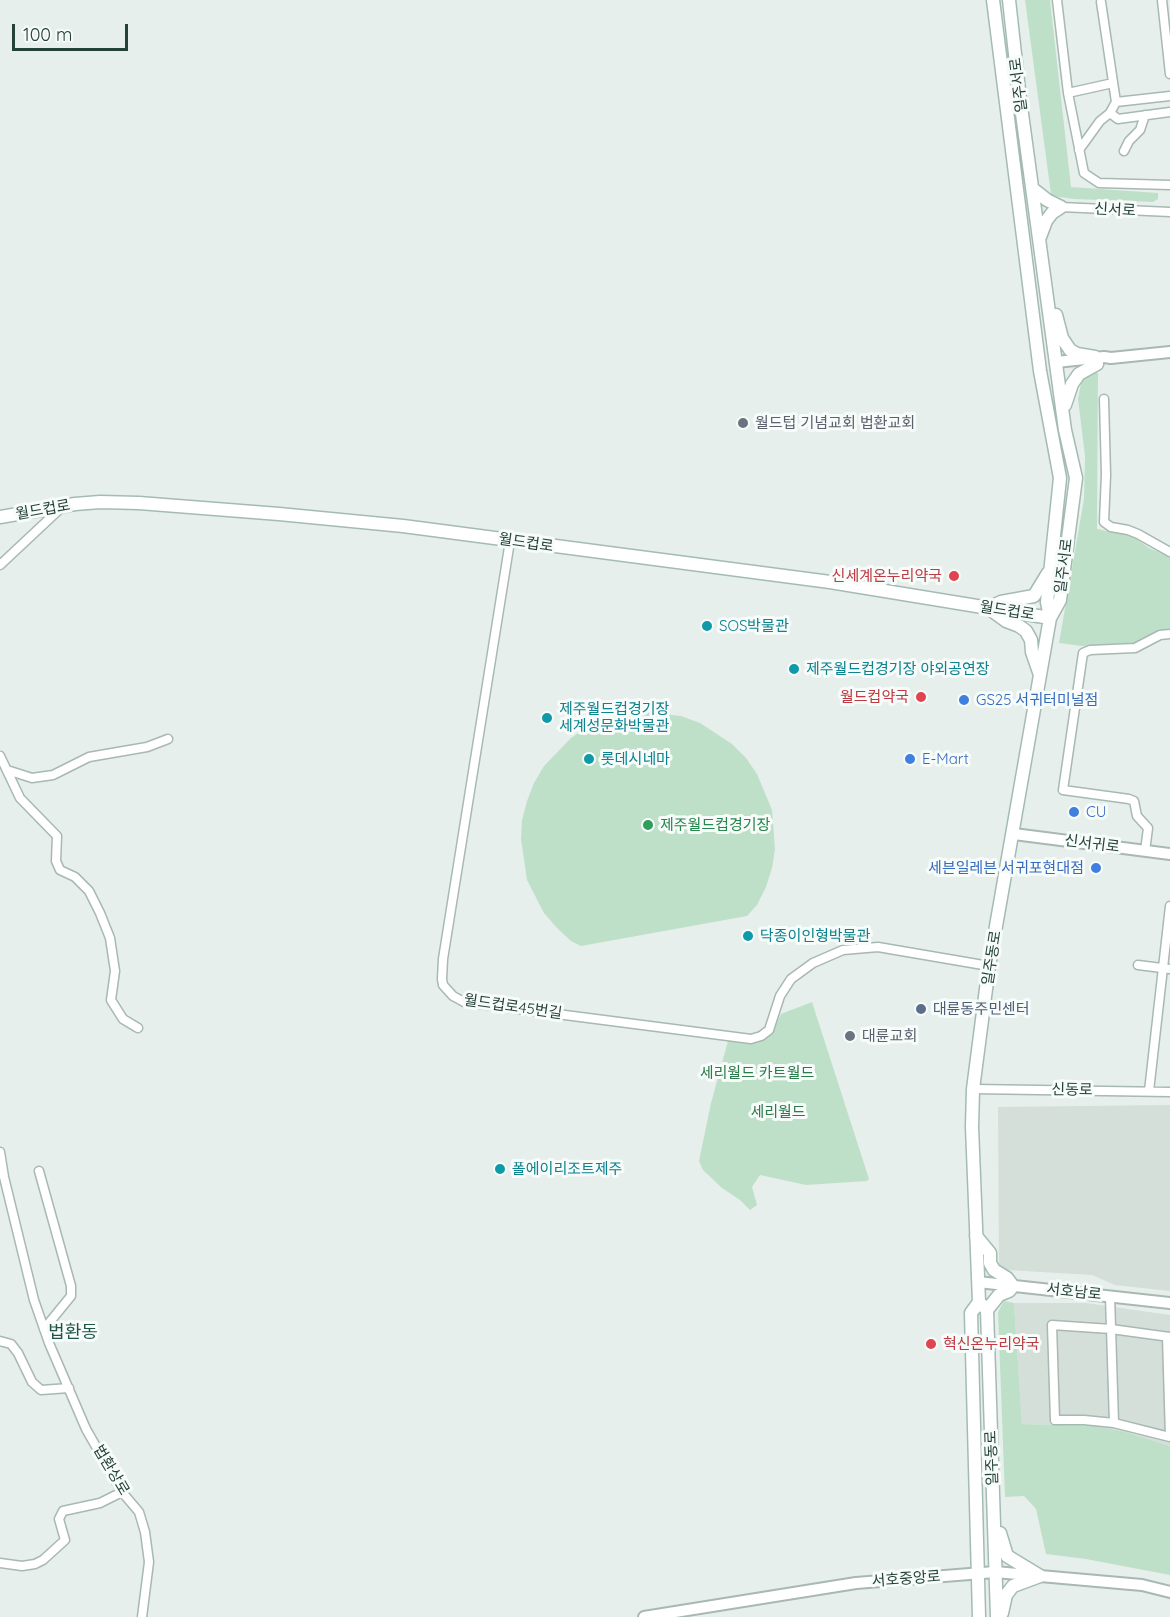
<!DOCTYPE html>
<meta charset="utf-8">
<style>
body{margin:0}
#map{position:relative;width:1170px;height:1617px;overflow:hidden;background:#e6efeb;font-family:Quicksand,sans-serif}
canvas{display:block}
.scale{position:absolute;left:12px;top:24px;width:116px;height:27px;box-sizing:border-box;border:3px solid #24423a;border-top:0;padding-left:8px;font-size:18px;line-height:21px;white-space:nowrap;color:#24423a;-webkit-text-stroke:4px #f7fbf9;paint-order:stroke}
</style>
<div id="map">
<canvas width="1170" height="1617"></canvas>
<div class="scale">100 m</div>
</div>
<script>
const g = document.querySelector('canvas').getContext('2d');
g.lineJoin = 'round';
function fillPath(path, color) {
  g.fillStyle = color;
  g.fill(path, 'evenodd');
}
function shape(rows) {
  const path = new Path2D();
  for (const r of rows) {
    path.moveTo(r[0], r[1]);
    for (let i = 2; i < r.length; i += 2) path.lineTo(r[i], r[i + 1]);
  }
  return path;
}
function stroke(path, color, width, dash) {
  g.strokeStyle = color;
  g.lineWidth = width;
  g.lineCap = dash ? 'butt' : 'round';
  g.setLineDash(dash || []);
  g.stroke(path);
}
function write(font, color, halo, rows, align = 'center') {
  g.font = font + ' Quicksand,"Noto Sans KR",sans-serif';
  g.lineWidth = 6;
  g.setLineDash([]);
  g.textBaseline = 'middle';
  g.strokeStyle = halo;
  g.fillStyle = color;
  for (const [text, x, y, turn = 0] of rows) {
    g.save();
    g.translate(x, y);
    g.rotate((+turn || 0) * Math.PI / 180);
    g.textAlign = isNaN(turn) ? turn : align;
    if (halo) g.strokeText(text, 0, 0);
    g.fillText(text, 0, 0);
    g.restore();
  }
}
fillPath(shape([
 [1170,1105,1170,1291,1115,1285,1092,1275,1007,1270,999,1264,998,1107],
 [1014,1303,1086,1303,1170,1315,1170,1446,1126,1432,1096,1426,1022,1424]
]), '#d4dfda');
fillPath(shape([
 [1025,0,1050,0,1071,187,1158,193,1158,199,1153,202,1074,199,1053,196,1051,194],
 [1091,373,1098,373,1097,529,1132,536,1149,548,1170,557,1170,630,1166,629,1135,645,1082,646,1059,643,1084,499,1085,456,1078,399,1081,383,1085,376],
 [643,712,681,716,700,723,732,744,746,758,757,774,772,810,775,849,772,868,766,887,757,905,747,916,581,946,571,941,557,928,544,913,527,880,521,839,522,820,527,801,534,783,544,766,571,738,587,727,605,719,624,714],
 [812,1002,869,1179,867,1181,806,1185,760,1175,752,1187,757,1205,750,1210,740,1200,722,1188,703,1170,699,1161,711,1103,728,1041,764,1039,773,1031,781,1014],
 [1004,1301,1014,1303,1022,1424,1096,1426,1126,1432,1170,1446,1170,1575,1086,1559,1046,1554,1036,1509,1024,1496,1005,1497,998,1312]
]), '#bfe0c8');
const minor = shape([
 [1057,0,1068,93,1084,173,1099,183,1170,185],
 [1162,0,1170,74],
 [1101,2,1116,102],
 [1068,93,1113,83],
 [1170,96,1116,102,1110,113,1118,119,1170,112],
 [1079,150,1100,121,1110,113],
 [1124,151,1129,141,1140,130,1145,115],
 [1061,207,1170,212],
 [1104,399,1106,475,1104,522,1111,527,1128,530,1138,534,1170,552],
 [510,541,443,959,442,979,443,985,453,996,464,1002,751,1039,761,1036,769,1030,780,996,791,979,813,963,843,950,878,947,989,966],
 [0,565,63,506],
 [0,756,20,798,57,836,56,861,60,870,75,877,89,891,100,913,110,938,115,971,111,1000,123,1019,138,1028],
 [7,770,32,778,53,775,89,757,147,747,168,739],
 [1145,851,1148,828,1137,816,1134,801,1129,799,1063,790,1083,653,1090,650,1135,648,1160,635,1170,634],
 [1138,965,1170,969],
 [973,1089,1170,1092],
 [1149,1091,1170,906],
 [0,1152,4,1177,34,1300,49,1343,86,1429,122,1492,139,1512,145,1532,149,1562,142,1617],
 [39,1171,71,1286,71,1296,44,1329],
 [1110,1296,1114,1423],
 [1167,1337,1170,1437],
 [1170,1337,1111,1329,1052,1325,1055,1420,1084,1420,1114,1423,1170,1437],
 [0,1341,11,1344,18,1353,32,1382,41,1390,69,1388],
 [0,1563,22,1566,35,1564,43,1560,65,1540,59,1519,63,1511,100,1503,122,1492]
]);
const tertiary = shape([
 [1056,362,1104,357,1111,358,1170,352],
 [1014,834,1170,854],
 [978,1282,1170,1303],
 [644,1617,856,1583,995,1572,1142,1585,1170,1592]
]);
const secondary = shape([
 [1009,0,1020,99,1065,430,1076,478,1060,600,1050,618],
 [1033,189,1047,200,1061,207],
 [1040,237,1046,221,1052,213,1061,207],
 [1056,315,1062,338,1070,350,1077,354,1095,357],
 [1065,405,1072,384,1079,374,1097,364],
 [0,517,75,504,100,502,139,503,279,514,403,526,830,582,1050,618],
 [990,607,1001,602,1034,596,1048,573],
 [991,610,1006,621,1019,626,1026,631,1031,640,1032,652,1040,675],
 [976,1236,990,1253,990,1263,994,1270,1007,1278,1013,1286,1009,1291,999,1295,987,1310],
 [979,1302,987,1310,997,1617],
 [1000,1533,1007,1556,1040,1576,1013,1586,1006,1595,1002,1613],
 [979,1617,971,1313,979,1302,972,1127,973,1089,989,966,1050,618,1047,602,1060,478,1040,371,993,0]
]);
stroke(minor, '#a8b8b2', 11);
stroke(tertiary, '#a8b8b2', 14);
stroke(secondary, '#a4bbb3', 15);
stroke(minor, '#fff', 8);
stroke(tertiary, '#fff', 10);
stroke(secondary, '#fff', 12);
for (const [x, y, r, color] of [
 [743,423,6,"#6b7280"],
 [954,576,6,"#e0444e"],
 [707,626,6,"#0f9aa8"],
 [794,669,6,"#0f9aa8"],
 [921,697,6,"#e0444e"],
 [964,700,6,"#3f7fe0"],
 [547,718,6,"#0f9aa8"],
 [589,759,6,"#0f9aa8"],
 [910,759,6,"#3f7fe0"],
 [1074,812,6,"#3f7fe0"],
 [648,825,6,"#2e9e5b"],
 [1096,868,6,"#3f7fe0"],
 [748,936,6,"#0f9aa8"],
 [921,1009,6,"#5c6f8a"],
 [850,1036,6,"#6b7280"],
 [500,1169,6,"#0f9aa8"],
 [931,1344,6,"#e0444e"]
]) {
  const dot = new Path2D();
  dot.arc(x, y, r, 0, 2 * Math.PI);
  g.fillStyle = color;
  g.fill(dot);
  stroke(dot, '#f7fbf9', 2);
}
write('15px', '#24423a', '#f7fbf9', [
 ["일주서로",1019,85,-97],
 ["신서로",1115,210,3],
 ["월드컵로",43,510,-10],
 ["월드컵로",526,543,8],
 ["일주서로",1064,566,-83],
 ["월드컵로",1007,611,9],
 ["신서귀로",1092,844,7],
 ["일주동로",992,958,-81],
 ["월드컵로45번길",513,1007,8],
 ["신동로",1072,1090,1],
 ["서호남로",1074,1292,6],
 ["일주동로",992,1458,-92],
 ["법환상로",111,1470,59],
 ["서호중앙로",906,1579,-4]
]);
write('15px', '#5b616d', '#f7fbf9', [
 ["월드텁 기념교회 법환교회",755,423],
 ["대륜교회",862,1036]
], 'left');
write('15px', '#be3a42', '#f7fbf9', [
 ["신세계온누리약국",942,576],
 ["월드컵약국",909,697],
 ["혁신온누리약국",943,1344,"left"]
], 'right');
write('15px', '#0d838f', '#f7fbf9', [
 ["SOS박물관",719,626],
 ["제주월드컵경기장 야외공연장",806,669],
 ["제주월드컵경기장",559,709],
 ["세계성문화박물관",559,726],
 ["롯데시네마",601,759],
 ["닥종이인형박물관",760,936],
 ["폴에이리조트제주",512,1169]
], 'left');
write('15px', '#366cbe', '#f7fbf9', [
 ["GS25 서귀터미널점",976,700],
 ["E-Mart",922,759],
 ["CU",1086,812],
 ["세븐일레븐 서귀포현대점",1084,868,"right"]
], 'left');
write('15px', '#27864d', '#f7fbf9', [
 ["제주월드컵경기장",660,825]
], 'left');
write('15px', '#4e5e75', '#f7fbf9', [
 ["대륜동주민센터",933,1009]
], 'left');
write('15px', '#2d7a4b', '#f7fbf9', [
 ["세리월드 카트월드",757,1073],
 ["세리월드",778,1112]
]);
write('18px', '#1f5548', '#f7fbf9', [
 ["법환동",73,1333]
]);
</script>
